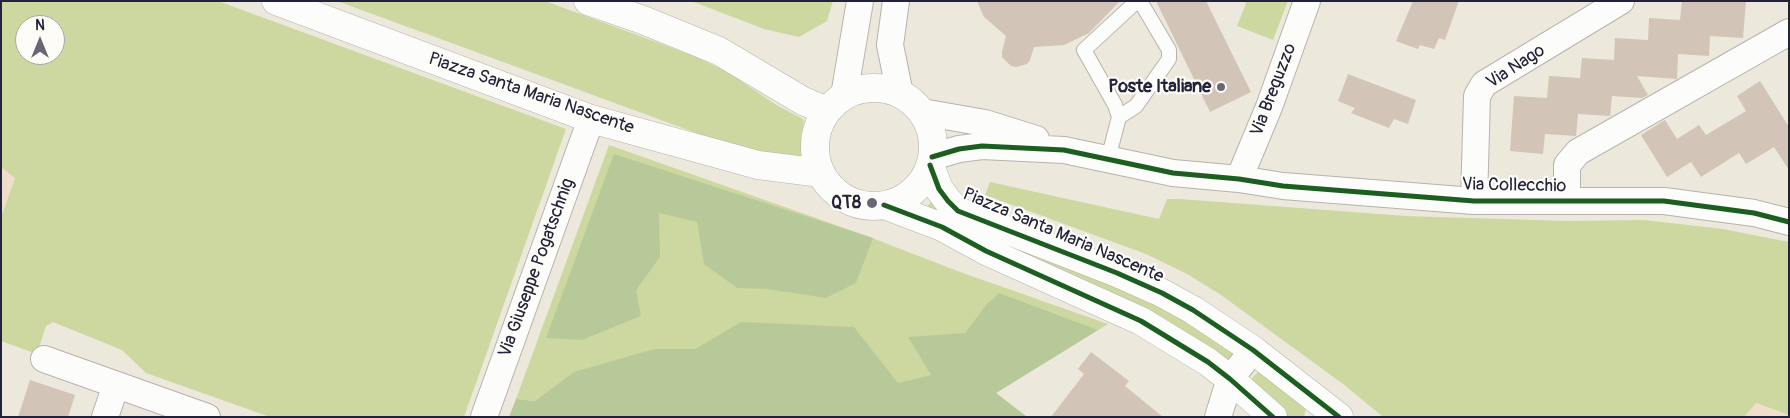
<!DOCTYPE html>
<style>
body{margin:0}
#map{position:relative;width:1790px;height:418px;overflow:hidden;background:#ede8dc;font-family:Pangolin,sans-serif}
canvas{display:block}
.frame{position:absolute;inset:0;border:2px solid #22223b;pointer-events:none}
.north{position:absolute;left:15px;top:15px;width:50px;height:50px;box-sizing:border-box;background:#fdfcf7;border:1px solid #a5a5ac;border-radius:50%;rotate:0deg;font-size:14px;font-weight:700;line-height:20px;text-align:center;color:#22223b}
.north::after{content:'';display:block;margin:auto;width:18px;height:22px;background:#696773;clip-path:polygon(50% 0,100% 100%,50% 72%,0 100%)}
</style>
<div id="map">
<canvas width="1790" height="418"></canvas>
<div class="frame"></div>
<div class="north">N</div>
</div>
<script>
const g = document.querySelector('canvas').getContext('2d');
g.lineJoin = 'round';
function fillPath(path, color) {
  g.fillStyle = color;
  g.fill(path, 'evenodd');
}
function shape(rows) {
  const path = new Path2D();
  for (const r of rows) {
    if (r.length === 3) {
      path.moveTo(r[0] + r[2], r[1]);
      path.arc(r[0], r[1], r[2], 0, 2 * Math.PI);
      continue;
    }
    path.moveTo(r[0], r[1]);
    for (let i = 2; i < r.length; i += 2) path.lineTo(r[i], r[i + 1]);
  }
  return path;
}
function stroke(path, color, width, dash) {
  g.strokeStyle = color;
  g.lineWidth = width;
  g.lineCap = dash ? 'butt' : 'round';
  g.setLineDash(dash || []);
  g.stroke(path);
}
function write(font, color, halo, rows, align = 'center') {
  g.font = font + ' Pangolin,sans-serif';
  g.lineWidth = 4.5;
  g.setLineDash([]);
  g.textBaseline = 'middle';
  g.strokeStyle = halo;
  g.fillStyle = color;
  for (const [text, x, y, turn = 0] of rows) {
    g.save();
    g.translate(x, y);
    g.rotate((+turn || 0) * Math.PI / 180);
    g.textAlign = isNaN(turn) ? turn : align;
    if (halo) g.strokeText(text, 0, 0);
    g.fillText(text, 0, 0);
    g.restore();
  }
}
fillPath(shape([
 [1,167,15,177,1,217],
 [1755,403,1789,415,1789,417,1744,417]
]), '#f0decb');
fillPath(shape([
 [1,1,218,1,566,129,464,417,270,417,146,373,122,350,53,322,46,326,37,354,1,341,1,217,15,178,1,167],
 [25,25,55,25,55,55,25,55],
 [337,1,545,1,694,56,729,73,778,106,803,119,804,122,801,136,801,156,761,152,710,138],
 [691,1,833,1,827,21,799,37,764,29],
 [1247,1,1288,1,1273,40,1237,26],
 [609,145,867,236,960,272,1108,324,996,393,1027,417,692,417,516,399],
 [990,182,1159,219,1167,199,1180,199,1406,216,1567,221,1644,220,1723,229,1789,242,1789,415,1756,403,1744,417,1383,417,1343,384,1221,295,1189,275,1146,254,985,195],
 [933,200,1137,289,1236,354,1227,365,960,229,927,207],
 [1258,372,1265,372,1306,409,1304,417,1286,417,1256,392,1252,381,1252,378]
]), '#cdd8a1');
fillPath(shape([
 [614,154,873,238,856,283,826,298,767,289,737,288,704,264,697,222,659,213,660,257,636,290,641,316,582,340,546,338],
 [999,293,1098,330,996,393,1027,417,509,417,516,399,535,401,574,372,654,349,695,349,741,322,854,327,898,383,931,375,908,337,965,333,987,304]
]), '#b8c999');
fillPath(shape([
 [977,1,1120,1,1089,33,1064,45,1034,47,1030,60,1027,64,1016,67,1011,66,1002,57,1002,52,1006,36,984,17],
 [1156,1,1206,1,1251,92,1210,112],
 [1413,1,1459,1,1445,40,1439,38,1434,49,1420,45,1418,49,1396,41],
 [1682,1,1746,1,1743,38,1710,36,1709,56,1678,54,1677,79,1637,76,1648,95,1642,98,1612,96,1610,116,1578,114,1576,136,1545,134,1543,154,1510,151,1514,96,1547,98,1549,76,1580,78,1582,58,1614,60,1615,38,1648,40,1649,18,1680,20],
 [1348,74,1416,100,1408,124,1394,119,1389,128,1351,113,1355,108,1338,101],
 [1760,81,1789,127,1789,170,1774,147,1746,164,1739,153,1701,177,1691,162,1667,177,1641,135,1665,120,1677,139,1699,125,1706,135,1746,111,1737,96],
 [1091,352,1129,381,1125,386,1163,417,1051,417,1084,374,1078,369],
 [30,380,75,395,68,417,18,417]
]), '#d2c4b6');
const lane = shape([
 [1119,117,1136,106,1169,59,1169,50,1140,1],
 [1108,159,1119,117,1115,105,1084,50,1137,1]
]);
const street = shape([
 [896,1,890,45,900,94],
 [844,96,860,1],
 [922,112,985,123,1036,139],
 [932,157,959,149,982,146,1064,150,1173,173,1239,179,1283,186,1474,201,1664,201,1754,213,1789,222],
 [1239,179,1269,107,1307,1],
 [1567,200,1567,165,1578,152,1789,32],
 [1474,201,1477,96,1484,84,1621,1],
 [44,359,207,417],
 [105,417,116,385],
 [484,417,591,119],
 [1218,417,1230,379,1253,350]
]);
const secondary = shape([
 [276,1,591,119,758,165,821,173],
 [588,1,643,20,719,51,803,101,827,111],
 [874,147,59],
 [930,165,939,189,948,201,958,211,1117,273,1162,293,1193,310,1253,350,1339,417],
 [884,205,942,227,986,251,1141,321,1208,362,1230,379,1273,417]
]);
stroke(lane, '#b6b3ae', 16);
stroke(street, '#b6b3ae', 28);
stroke(secondary, '#b6b3ae', 29);
stroke(lane, '#fcfcfa', 14);
stroke(street, '#fcfcfa', 26);
stroke(secondary, '#fcfcfa', 28);
stroke(shape([
 [932,157,959,149,982,146,1064,150,1173,173,1239,179,1283,186,1474,201,1664,201,1754,213,1789,222],
 [930,165,939,189,948,201,958,211,1117,273,1162,293,1193,310,1253,350,1339,417],
 [884,205,942,227,986,251,1141,321,1208,362,1230,379,1273,417]
]), '#1b5e20', 5);
for (const [x, y, r, color] of [
 [1221,87,5,"#696773"],
 [872,203,6,"#696773"]
]) {
  const dot = new Path2D();
  dot.arc(x, y, r, 0, 2 * Math.PI);
  g.fillStyle = color;
  g.fill(dot);
  stroke(dot, '#fdfcf7', 2);
}
write('18px', '#22223b', '#fdfcf7', [
 ["Via Nago",1516,67,-33],
 ["Via Breguzzo",1274,90,-69],
 ["Piazza Santa Maria Nascente",531,94,19],
 ["Via Collecchio",1514,186,1],
 ["Piazza Santa Maria Nascente",1063,236,23],
 ["Via Giuseppe Pogatschnig",537,268,-70]
]);
write('bold 18px', '#22223b', '#fdfcf7', [
 ["Poste Italiane",1211,87],
 ["QT8",861,203]
], 'right');
</script>
